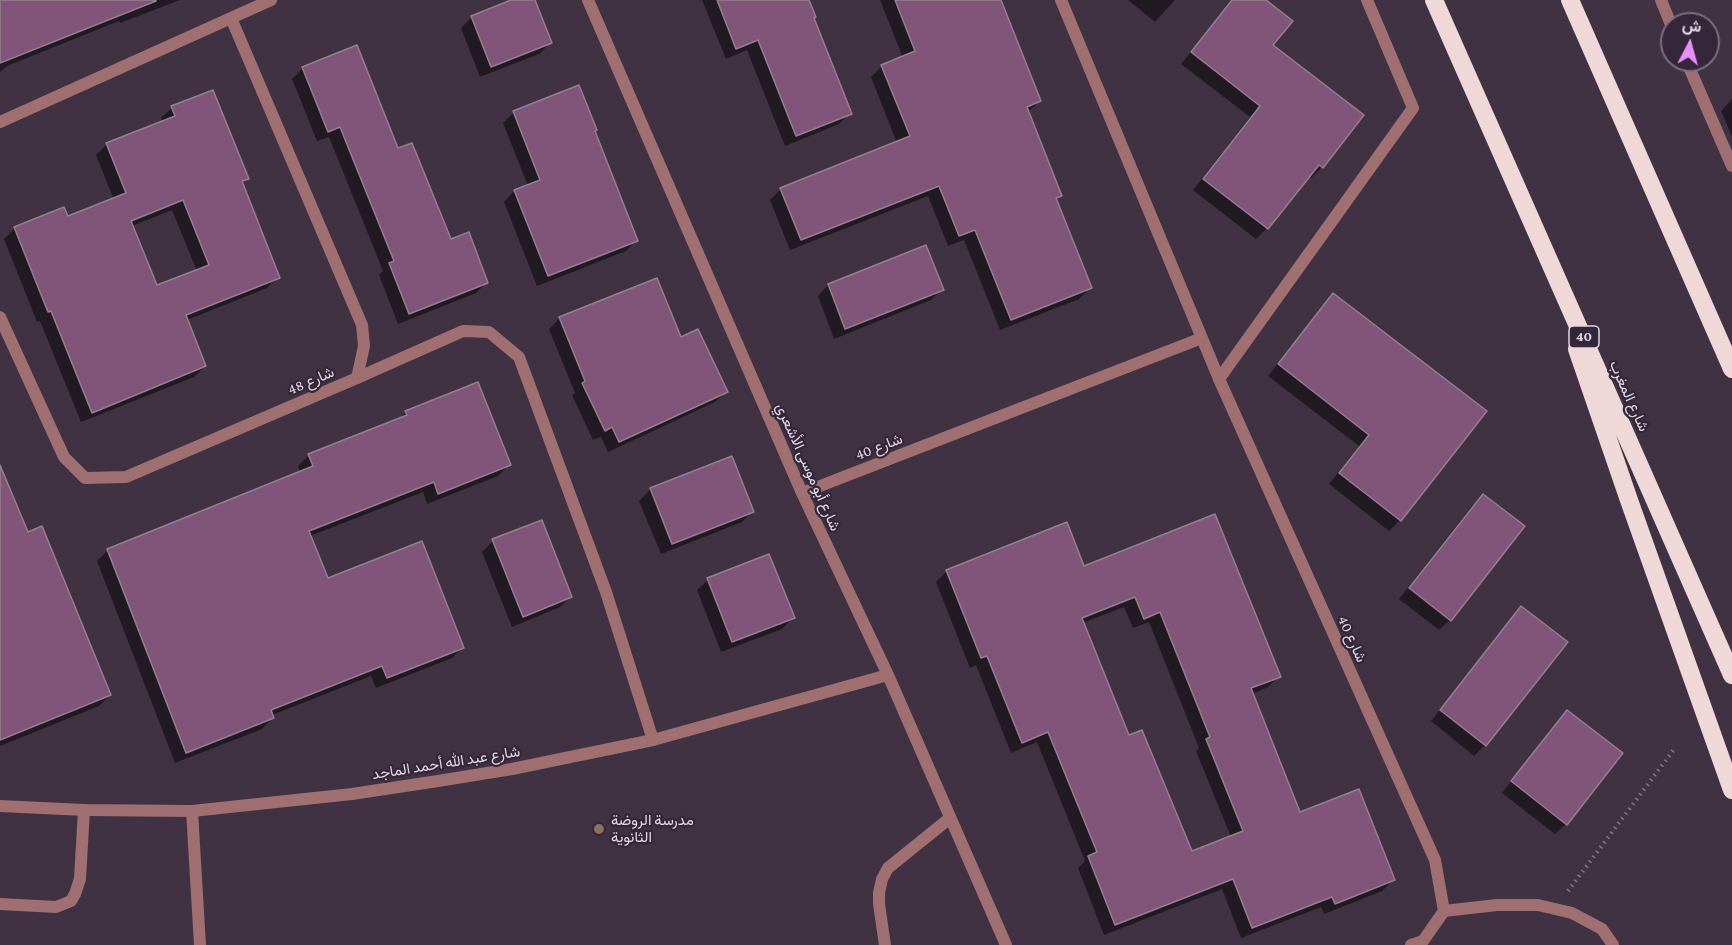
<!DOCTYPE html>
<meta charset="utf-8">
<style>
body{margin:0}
#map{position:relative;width:1732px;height:945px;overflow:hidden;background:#403143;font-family:"Crimson Pro",Vazirmatn,serif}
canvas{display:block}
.north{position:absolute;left:1660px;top:12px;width:60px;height:60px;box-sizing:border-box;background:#352739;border:2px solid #7a6e7d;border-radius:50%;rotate:6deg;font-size:16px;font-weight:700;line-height:24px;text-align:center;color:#e1d8e4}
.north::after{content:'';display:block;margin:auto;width:21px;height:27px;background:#eb8dfc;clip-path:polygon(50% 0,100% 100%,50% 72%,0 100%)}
</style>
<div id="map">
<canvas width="1732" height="945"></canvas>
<div class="north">ش</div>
</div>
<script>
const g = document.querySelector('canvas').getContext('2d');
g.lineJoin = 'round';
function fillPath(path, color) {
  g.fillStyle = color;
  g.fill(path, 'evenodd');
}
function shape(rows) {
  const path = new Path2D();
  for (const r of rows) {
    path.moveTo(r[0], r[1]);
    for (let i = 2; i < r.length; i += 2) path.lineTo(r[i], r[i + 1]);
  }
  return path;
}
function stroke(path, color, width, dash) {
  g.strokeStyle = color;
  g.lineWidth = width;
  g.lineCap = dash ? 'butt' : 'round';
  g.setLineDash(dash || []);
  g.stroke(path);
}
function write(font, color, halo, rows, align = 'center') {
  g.font = font + ' "Crimson Pro",Vazirmatn,serif';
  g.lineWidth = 4.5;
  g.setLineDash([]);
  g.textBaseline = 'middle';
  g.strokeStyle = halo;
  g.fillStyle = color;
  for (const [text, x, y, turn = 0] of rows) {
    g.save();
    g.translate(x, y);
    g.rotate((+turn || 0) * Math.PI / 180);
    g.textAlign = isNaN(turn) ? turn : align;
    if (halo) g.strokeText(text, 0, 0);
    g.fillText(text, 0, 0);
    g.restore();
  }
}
fillPath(shape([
 [0,0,180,0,120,23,119,21,7,66,0,72],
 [515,0,533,0,550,43,539,54,480,77,461,28,472,17],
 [702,0,808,0,812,19,850,113,839,124,785,146,747,50,726,59],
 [880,0,1000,0,1040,101,1029,111,1060,195,1055,200,1090,288,1079,299,1000,330,964,240,948,246,928,196,790,250,770,200,781,189,897,143,871,77,882,66,903,58],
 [1128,0,1175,0,1155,22],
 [1232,0,1264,0,1271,46,1322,167,1311,178,1308,176,1267,228,1256,239,1193,190,1250,117,1181,64],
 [303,68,397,150,450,241,487,282,476,293,398,324,379,275,383,271,329,137,317,141,292,79],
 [1732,99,1732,137,1721,111],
 [172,108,247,178,241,184,278,277,267,288,187,320,205,366,194,377,81,422,40,321,37,322,4,239,15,228,67,218,114,200,96,155,107,144,163,122,161,118],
 [172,210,197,271,156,287,132,226],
 [514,112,593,132,637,240,626,251,537,286,504,202,514,191,528,186,503,123],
 [925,247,942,290,931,300,834,339,818,296,828,285],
 [1333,295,1400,520,1389,531,1329,484,1359,446,1268,376,1323,305],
 [560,318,680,339,726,392,715,402,608,452,601,437,593,440,572,395,575,393,549,329],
 [406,412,509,465,498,476,427,504,423,492,310,536,327,580,463,647,452,658,376,688,371,676,272,715,272,718,262,729,175,763,97,561,108,550,300,473,298,466,309,455,398,420],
 [731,458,753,511,742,522,661,554,639,501,650,490],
 [0,466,27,534,110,695,99,706,0,746],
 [1483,496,1450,620,1439,630,1399,599,1472,506],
 [493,541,571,596,560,607,512,627,482,552],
 [1083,568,1279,676,1268,687,1252,694,1300,814,1393,880,1382,891,1324,914,1321,907,1241,938,1222,889,1104,935,1078,868,1085,861,1037,742,1011,753,976,665,970,668,936,582,947,571],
 [1124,607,1133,628,1149,622,1199,748,1196,751,1231,837,1191,853,1128,737,1082,623],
 [708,580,793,618,782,629,721,652,697,590],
 [1521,608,1485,745,1474,756,1431,721,1511,619],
 [1567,712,1566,824,1555,834,1502,793,1556,723]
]), '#0007');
const building = shape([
 [0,0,156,0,156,1,0,63,0,0],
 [511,0,535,0,552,43,491,67,471,16,511,0],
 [717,0,809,0,816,17,814,18,852,114,796,136,758,40,736,49,717,0],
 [895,0,1001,0,1041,101,1027,107,1062,196,1056,198,1092,288,1011,320,975,230,959,236,939,186,801,240,780,188,910,136,881,65,915,51,895,0],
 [1232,0,1266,0,1293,21,1273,45,1364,115,1323,168,1319,165,1268,229,1203,179,1260,106,1191,52,1232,0],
 [357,45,398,148,412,143,451,239,469,232,488,283,409,314,389,263,394,261,340,127,328,132,302,67,357,45],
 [579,85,597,130,595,131,638,241,548,276,514,190,540,180,513,111,579,85],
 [213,90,249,179,242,181,280,278,186,315,206,366,92,413,51,311,48,312,14,227,64,207,68,216,126,193,106,143,175,116,171,106,213,90],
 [183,200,209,265,157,285,131,221,183,200],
 [926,245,944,290,845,329,828,284,926,245],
 [657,278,681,337,698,329,728,392,619,442,612,427,605,431,582,383,585,381,559,317,657,278],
 [1333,293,1487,411,1401,521,1339,473,1369,435,1278,364,1333,293],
 [478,382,511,465,438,494,434,482,309,531,328,578,422,541,464,648,387,678,382,666,271,710,274,718,186,753,107,549,313,466,308,454,407,415,405,411,478,382],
 [732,456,754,512,672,544,650,488,732,456],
 [0,465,28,532,42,526,111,695,0,740,0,465],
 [1483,494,1525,526,1451,621,1409,588,1483,494],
 [1215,514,1281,677,1251,688,1300,812,1359,789,1395,880,1335,904,1332,897,1252,928,1233,879,1115,925,1088,856,1097,852,1048,732,1022,743,987,656,981,658,946,570,1067,522,1084,566,1215,514],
 [1135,597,1144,619,1160,612,1210,737,1206,739,1243,831,1192,851,1142,730,1129,735,1082,618,1135,597],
 [542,520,572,597,523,617,492,539,542,520],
 [769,554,795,618,732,642,707,578,769,554],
 [1521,606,1568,642,1486,746,1440,710,1521,606],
 [1567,710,1623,753,1567,825,1511,781,1567,710]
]);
fillPath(building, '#805579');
stroke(building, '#957f90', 1.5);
stroke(shape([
 [1568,891,1675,748]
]), '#837786', 4, [1.5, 4.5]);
stroke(shape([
 [1661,0,1672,27],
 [1686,60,1732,166],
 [357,378,463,331,489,332,519,357,606,592,653,740],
 [1219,379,1413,108,1367,0],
 [0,904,56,907,71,901,75,894,80,879,84,810],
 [1444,911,1497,905,1538,905,1572,913,1602,929,1613,945],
 [885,945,879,904,879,893,882,879,888,868,950,818]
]), '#9f6f72', 12);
stroke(shape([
 [588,0,802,493,888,675,1006,945],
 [1061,0,1219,379,1435,860,1444,911,1423,941,1411,945],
 [0,122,271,0],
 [0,317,64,457,85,478,126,477,357,378,364,346,362,325,231,18],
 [802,493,1202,338],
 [0,806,84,810,192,811,352,794,438,781,512,769,653,740,888,675],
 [192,811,200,945]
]), '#9f6f72', 12);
stroke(shape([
 [1434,0,1732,675],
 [1570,0,1732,369],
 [1577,349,1630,503,1732,790]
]), '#f0d8d9', 18);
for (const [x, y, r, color] of [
 [599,829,6,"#8d6e63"]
]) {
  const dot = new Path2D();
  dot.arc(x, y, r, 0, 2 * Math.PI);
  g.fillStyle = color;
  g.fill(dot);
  stroke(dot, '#352739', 2);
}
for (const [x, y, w] of [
 [1584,337,30]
]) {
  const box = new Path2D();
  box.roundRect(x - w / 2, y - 11, w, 22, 4.5);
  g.fillStyle = '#352739';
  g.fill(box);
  stroke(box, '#e1d8e4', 1.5);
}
write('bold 14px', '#e1d8e4', null, [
 ["40",1584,337]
]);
write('15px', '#e1d8e4', '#352739', [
 ["شارع 48",311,381,-23],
 ["شارع المغرب",1629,396,66],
 ["شارع 40",879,447,-21],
 ["شارع أبو موسى الأشعري",808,467,66],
 ["شارع 40",1352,639,66],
 ["شارع عبد الله أحمد الماجد",446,763,-9]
]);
write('15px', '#e1d8e4', '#352739', [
 ["مدرسة الروضة",611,820],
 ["الثانوية",611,837]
], 'left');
</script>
